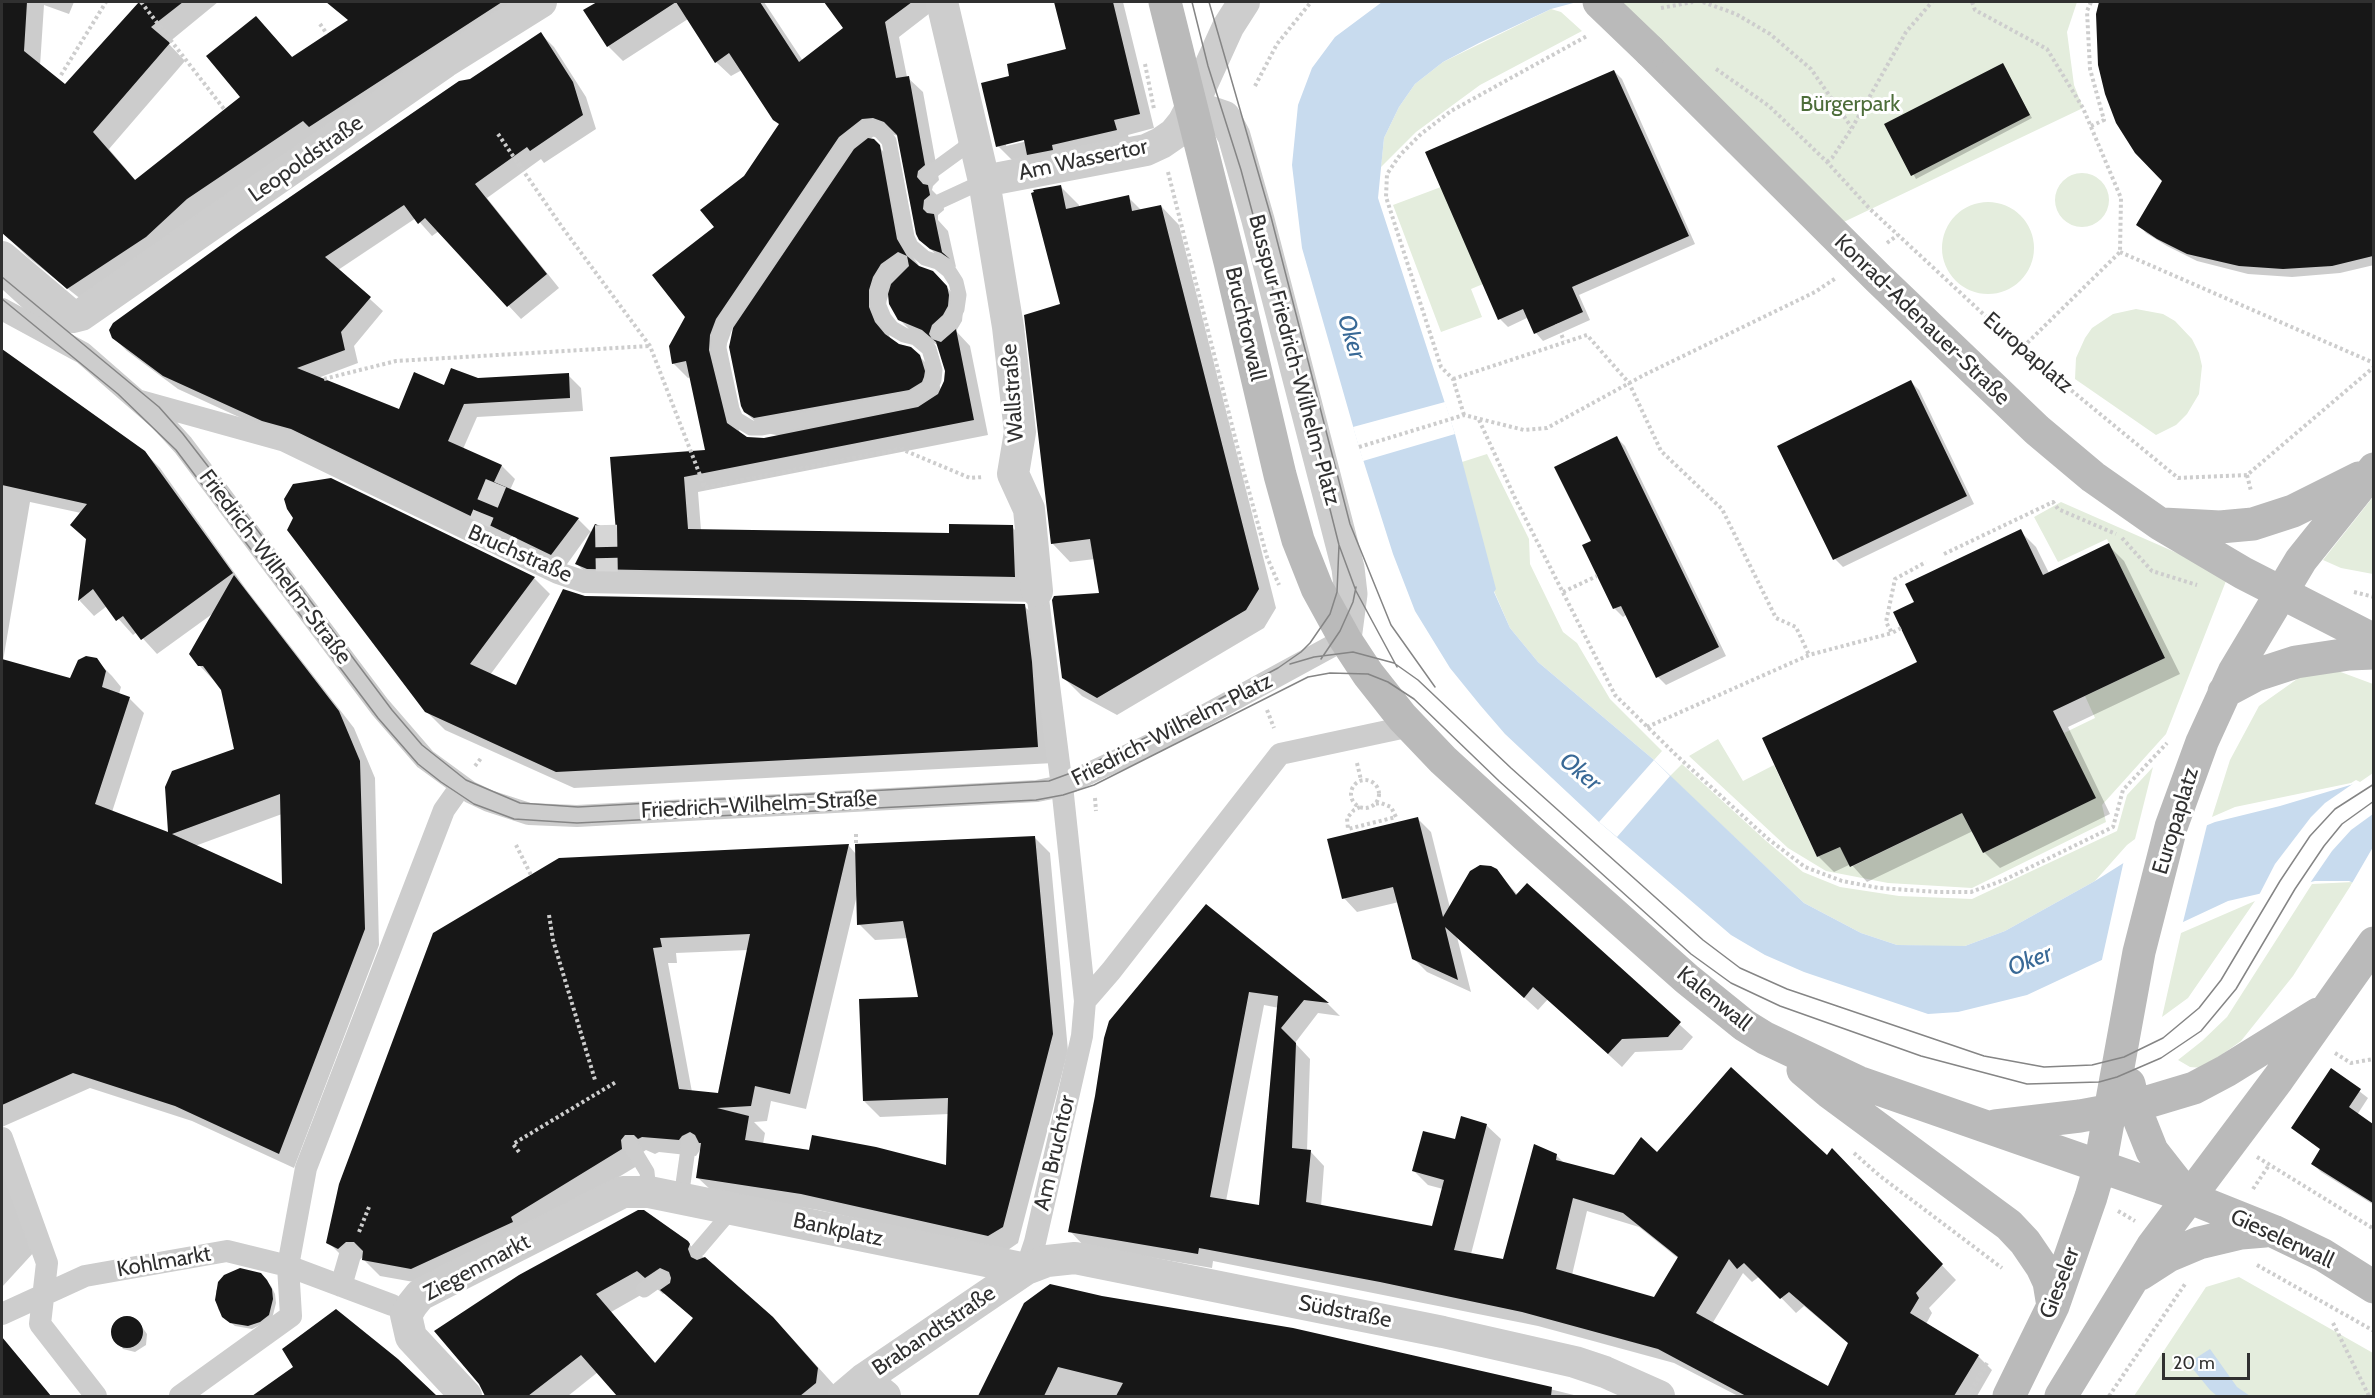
<!DOCTYPE html>
<meta charset="utf-8">
<style>
body{margin:0}
#map{position:relative;width:2375px;height:1398px;overflow:hidden;background:#fff;font-family:Cabin,sans-serif}
canvas{display:block}
.frame{position:absolute;inset:0;border:3px solid #303030;pointer-events:none}
.scale{position:absolute;left:2162px;top:1353px;width:88px;height:27px;box-sizing:border-box;border:3px solid #303030;border-top:0;padding-left:8px;font-size:18px;line-height:21px;white-space:nowrap;color:#303030;-webkit-text-stroke:4px #fff;paint-order:stroke}
</style>
<div id="map">
<canvas width="2375" height="1398"></canvas>
<div class="frame"></div>
<div class="scale">20 m</div>
</div>
<script>
const g = document.querySelector('canvas').getContext('2d');
g.lineJoin = 'round';
function fillPath(path, color) {
  g.fillStyle = color;
  g.fill(path, 'evenodd');
}
function shape(rows) {
  const path = new Path2D();
  for (const r of rows) {
    if (r.length === 3) {
      path.moveTo(r[0] + r[2], r[1]);
      path.arc(r[0], r[1], r[2], 0, 2 * Math.PI);
      continue;
    }
    path.moveTo(r[0], r[1]);
    for (let i = 2; i < r.length; i += 2) path.lineTo(r[i], r[i + 1]);
  }
  return path;
}
function stroke(path, color, width, dash) {
  g.strokeStyle = color;
  g.lineWidth = width;
  g.lineCap = dash ? 'butt' : 'round';
  g.setLineDash(dash || []);
  g.stroke(path);
}
function write(font, color, halo, rows, align = 'center') {
  g.font = font + ' Cabin,sans-serif';
  g.lineWidth = 6;
  g.setLineDash([]);
  g.textBaseline = 'middle';
  g.strokeStyle = halo;
  g.fillStyle = color;
  for (const [text, x, y, turn = 0] of rows) {
    g.save();
    g.translate(x, y);
    g.rotate((+turn || 0) * Math.PI / 180);
    g.textAlign = isNaN(turn) ? turn : align;
    if (halo) g.strokeText(text, 0, 0);
    g.fillText(text, 0, 0);
    g.restore();
  }
}
fillPath(shape([
 [1601,2,2077,2,2067,32,2074,85,2083,108,1829,229],
 [1551,9,1561,12,1582,31,1480,85,1416,132,1381,167,1384,138,1399,107,1415,84,1443,62],
 [2082,200,27],
 [1441,187,1483,284,1471,289,1482,317,1441,332,1393,205],
 [1988,248,46],
 [2136,309,2163,314,2175,321,2192,339,2199,353,2202,366,2199,394,2187,414,2176,425,2156,435,2075,379,2076,358,2085,338,2092,328,2113,314],
 [1487,454,1529,539,1530,564,1563,632,1577,643,1610,699,1662,751,1654,760,1538,662,1510,628,1494,591,1462,462],
 [2373,497,2373,574,2341,568,2323,560],
 [2061,502,2193,560,2226,581,2166,734,2102,805,2106,822,1972,888,1888,883,1826,871,1788,848,1689,756,1718,739,1743,781,1774,765,1817,857,1840,847,1851,867,1962,813,1983,853,2095,798,2064,733,2095,718,2085,696,2165,658,2107,539,2058,562,2034,517],
 [2338,671,2373,684,2373,773,2360,782,2356,780,2351,783,2235,807,2212,817,2230,760,2259,706,2300,677],
 [1682,764,1765,840,1803,872,1840,887,1899,896,1972,899,2117,831,2127,795,2153,767,2135,839,2127,845,2095,881,2005,931,1965,946,1927,946,1897,945,1861,933,1804,903,1670,776],
 [2353,882,2293,976,2241,1041,2203,1068,2190,1067,2178,1060,2202,1041,2227,1017,2312,884],
 [2255,901,2188,998,2162,1017,2181,933],
 [2239,1277,2373,1353,2373,1396,2134,1396,2206,1287]
]), '#e4eddd');
fillPath(shape([
 [1382,2,1577,2,1551,9,1479,43,1443,62,1415,84,1399,107,1384,138,1378,198,1455,434,1496,589,1494,592,1510,628,1538,662,1654,760,1804,903,1861,933,1897,945,1965,946,2005,931,2095,881,2141,852,2215,822,2280,806,2357,783,2373,793,2373,892,2349,881,2315,881,2228,901,2027,995,1958,1012,1928,1014,1804,972,1765,955,1731,935,1599,822,1505,734,1480,705,1450,668,1415,611,1393,554,1359,447,1302,248,1292,165,1298,105,1312,68,1335,37],
 [2210,1349,2237,1387,2250,1396,2217,1396,2210,1390,2188,1363]
]), '#c8dbee');
fillPath(shape([
 [1445,402,1455,434,1363,461,1353,427],
 [1654,760,1670,776,1617,837,1599,822],
 [2357,781,2373,792,2373,814,2351,830,2332,851,2308,886,2257,899,2275,864,2311,817,2325,803],
 [2208,821,2182,926,2101,964,2124,860,2140,850],
 [2373,847,2374,847,2374,895,2351,885]
]), '#fff');
fillPath(shape([
 [2,2,74,2,69,14,44,5,40,66,66,86,141,2,218,2,168,43,185,61,109,149,136,181,242,97,256,18,293,58,350,21,332,2,542,2,87,304,29,258,2,232],
 [599,2,764,2,803,61,845,28,826,2,932,2,934,10,899,37,907,77,923,92,939,180,933,186,932,190,943,201,944,210,938,215,938,220,948,231,956,267,946,264,920,239,898,136,888,133,877,134,870,139,896,163,913,257,920,267,932,272,961,302,963,311,962,321,956,331,970,346,988,435,698,492,701,530,951,534,1012,527,1027,542,1029,591,592,579,577,564,590,532,565,567,178,389,127,351,113,337,470,80,541,34,554,47,586,97,596,129,544,163,541,159,487,198,559,288,521,319,439,231,432,236,416,218,338,270,383,311,354,346,358,363,318,378,399,411,445,387,478,380,568,375,581,388,583,411,477,417,463,449,502,466,515,479,510,490,578,519,592,533,617,534,706,451,691,377,688,378,673,363,717,227,745,177,780,125,742,70,731,76,716,62,688,19,623,61,608,46,585,11],
 [889,293,900,320,915,335,938,345,946,370,945,382,941,390,936,373,919,356,891,340,886,327,884,310],
 [733,327,734,328,745,412,762,428,771,434,782,436,764,439,746,438,740,434,724,366,725,349],
 [1055,2,1123,2,1154,128,1128,135,1131,145,1013,161,998,146,1011,77,1068,51],
 [1031,137,1032,140,1006,146,1006,143],
 [2101,2,2374,2,2374,265,2340,273,2292,277,2248,274,2197,261,2167,246,2146,233,2138,224,2164,181,2098,15],
 [2002,65,2032,118,1916,179,1886,125],
 [1614,71,1622,79,1695,244,1579,295,1590,320,1543,341,1536,333,1529,317,1508,327,1500,319],
 [1060,186,1079,205,1079,208,1128,197,1142,211,1161,206,1179,225,1276,608,1264,628,1117,715,1082,696,1063,677,1101,594,1095,559,1070,562,1052,543,1062,305],
 [2,351,144,452,160,468,246,589,354,728,375,778,379,945,294,1168,192,1121,90,1088,2,1127],
 [30,502,81,513,72,525,88,541,80,601,94,616,107,606,133,635,137,632,157,654,215,612,199,665,222,689,236,750,169,834,112,812,144,713,129,698,119,694,121,687,112,676,96,660,71,680,3,661],
 [282,814,284,886,195,846],
 [1911,382,1919,390,1974,504,1843,567,1835,559,1779,447],
 [1617,438,1625,446,1726,656,1666,685,1658,677,1627,614,1623,617,1615,609,1584,546,1593,542],
 [2020,531,2036,547,2049,573,2108,545,2124,561,2180,674,2068,727,2110,814,2000,868,1984,852,1973,831,1867,882,1851,864,1834,872,1818,856,1919,662,1916,602],
 [534,578,550,594,490,675,517,687,584,597,1024,606,1041,622,1054,763,574,788,445,730,428,713],
 [1417,818,1431,832,1450,908,1496,871,1518,895,1527,885,1693,1037,1682,1050,1635,1052,1622,1067,1548,999,1538,1010,1457,937,1471,992,1427,972,1413,958,1399,902,1357,912,1344,898],
 [1034,837,1050,853,1068,1051,1018,1243,1005,1252,818,1210,714,1193,697,1177,702,1147,696,1156,659,1152,655,1154,646,1150,637,1156,637,1166,526,1233,425,1284,380,1276,364,1260,364,1256,355,1264,344,1258,328,1242,434,934,849,846,856,854],
 [857,895,859,924,875,940,908,938,920,999,864,1101,880,1117,949,1114,948,1167,763,1144,765,1133,754,1122,767,1121,771,1101,806,1109],
 [748,950,719,1095,692,1092,668,963,677,963,676,953],
 [1206,906,1328,1004,1340,1016,1318,1013,1295,1043,1310,1059,1307,1151,1310,1151,1324,1166,1321,1207,1433,1227,1443,1189,1428,1185,1414,1171,1456,1141,1486,1125,1501,1139,1471,1254,1504,1261,1557,1156,1564,1163,1615,1177,1657,1154,1827,1157,1846,1165,1956,1280,1929,1308,1932,1313,1926,1324,1978,1356,1992,1370,1977,1396,1738,1396,1674,1363,1538,1326,1213,1261,1212,1268,1084,1246,1070,1231],
 [1264,1005,1279,1008,1260,1206,1226,1201],
 [1587,1211,1639,1227,1679,1259,1655,1299,1572,1275],
 [1743,1273,1752,1282,1760,1276,1796,1313,1804,1306,1849,1344,1829,1388,1712,1324],
 [2332,1070,2368,1098,2357,1115,2374,1125,2374,1205,2321,1172,2313,1164,2321,1150,2293,1128],
 [2,1166,35,1251,2,1287],
 [690,1245,790,1336,835,1386,833,1396,619,1396,598,1372,568,1396,487,1396,480,1383,436,1331],
 [655,1287,663,1294,665,1293,694,1319,656,1364,611,1312],
 [260,1274,271,1286,275,1294,276,1303,272,1319,252,1329,235,1326,223,1316,218,1309,216,1291,225,1276],
 [1025,1304,1505,1378,1578,1396,980,1396],
 [127,1316,137,1320,147,1334,146,1345,135,1352,123,1349,112,1333,115,1322],
 [6,1344,21,1360,51,1396,2,1396,2,1345],
 [397,1360,435,1396,253,1396,295,1368]
]), '#0003');
fillPath(shape([
 [2,2,27,2,24,51,65,84,139,2,183,2,151,27,170,43,93,132,135,180,240,97,206,56,256,16,292,57,348,20,326,2,502,2,309,127,303,121,187,199,146,237,67,289,2,233],
 [597,2,760,2,799,62,843,28,824,2,912,2,885,22,896,78,909,76,925,165,918,171,917,177,923,184,928,185,930,195,924,200,923,209,927,213,934,214,942,252,950,259,941,253,930,249,919,240,916,234,897,135,884,122,873,118,862,119,839,137,716,319,710,335,709,350,727,423,747,437,764,438,918,407,938,394,944,381,945,371,936,342,922,330,898,320,889,304,888,294,891,284,909,266,907,256,919,266,933,271,947,286,949,295,948,306,943,315,932,325,929,334,932,339,941,342,956,329,974,420,684,477,688,529,949,533,949,524,1013,525,1015,577,587,569,575,564,595,524,616,532,610,457,705,450,686,361,672,364,669,346,685,317,652,275,714,227,700,210,744,176,779,124,773,120,729,53,715,63,676,2,607,47,583,10],
 [1054,2,1113,2,1140,114,1114,120,1117,130,1052,145,1053,150,1027,155,1024,140,996,147,981,83,1009,76,1007,64,1066,49],
 [2099,2,2373,2,2373,256,2332,266,2283,269,2239,266,2187,254,2157,239,2136,225,2162,181,2135,153,2116,123,2105,94,2098,65,2096,14],
 [541,32,573,82,583,115,530,151,527,147,475,184,547,274,507,307,425,218,418,224,404,205,325,257,371,297,341,332,345,350,297,368,399,409,414,372,444,385,451,368,478,378,569,373,570,398,464,404,448,441,502,465,494,482,579,518,551,555,291,429,262,421,163,376,112,338,109,330,113,323,239,232,459,81,470,79],
 [2003,63,2030,115,1911,176,1884,124],
 [1614,70,1689,236,1572,287,1583,312,1534,334,1523,309,1498,320,1425,152],
 [868,138,874,139,880,145,897,239,907,256,898,252,881,264,873,277,869,290,869,307,875,322,885,334,899,344,911,347,920,355,925,371,924,377,922,382,909,390,754,418,744,412,741,406,729,347,733,328,854,149],
 [1061,185,1066,209,1129,195,1132,211,1161,205,1259,589,1246,610,1097,698,1062,678,1052,600,1054,596,1099,593,1090,539,1051,544,1024,315,1060,304,1031,193,1034,192,1033,190],
 [2,349,145,451,233,573,141,640,123,616,116,621,93,589,78,601,86,539,70,525,87,504,2,485],
 [1911,380,1967,496,1833,560,1777,446],
 [1617,436,1719,647,1656,678,1621,606,1613,609,1582,545,1591,541,1554,467],
 [331,478,535,577,470,664,516,685,563,589,585,596,1025,604,1032,662,1038,747,556,772,425,712,287,530,293,518,287,509,284,499,293,484],
 [2021,529,2043,575,2109,543,2165,658,2053,711,2096,798,1983,853,1962,813,1850,867,1840,847,1817,857,1762,738,1917,662,1893,612,1914,602,1905,584],
 [234,575,339,711,360,761,365,929,279,1154,175,1106,73,1073,2,1105,2,659,70,678,78,660,86,656,97,658,106,671,102,687,130,697,95,804,168,832,165,787,172,771,234,749,221,690,203,666,198,666,189,654],
 [280,794,282,884,172,834],
 [1418,817,1443,917,1470,871,1480,865,1491,866,1497,869,1516,895,1527,883,1681,1022,1668,1037,1622,1039,1608,1054,1533,987,1524,998,1445,927,1458,980,1412,959,1393,887,1342,899,1327,839],
 [1035,836,1053,1034,1003,1227,988,1236,801,1194,696,1178,701,1143,699,1143,695,1135,690,1132,682,1136,679,1140,642,1137,638,1139,634,1135,625,1135,621,1140,622,1149,511,1217,513,1222,411,1269,362,1260,363,1251,354,1242,346,1242,338,1249,326,1243,339,1184,433,933,559,858,849,844,790,1094,755,1086,751,1106,717,1108,749,1116,745,1140,809,1150,812,1135,876,1147,946,1165,948,1098,863,1101,859,999,918,997,903,921,857,925,855,844],
 [750,934,718,1093,679,1089,653,948,662,947,660,938],
 [1206,904,1329,1003,1304,1000,1281,1028,1296,1043,1292,1148,1311,1150,1306,1202,1432,1226,1444,1180,1412,1171,1423,1131,1455,1139,1461,1116,1487,1124,1454,1250,1503,1259,1534,1144,1557,1154,1556,1160,1614,1175,1641,1137,1657,1152,1731,1067,1827,1155,1832,1148,1943,1264,1916,1293,1919,1298,1910,1313,1979,1355,1954,1396,1746,1396,1658,1349,1522,1312,1380,1282,1199,1248,1198,1254,1068,1232,1095,1096,1104,1038,1109,1021],
 [1249,992,1278,996,1259,1205,1210,1197],
 [1573,1198,1623,1213,1678,1257,1654,1297,1556,1269],
 [1729,1259,1737,1269,1744,1263,1780,1299,1789,1292,1848,1343,1828,1386,1696,1313],
 [2331,1068,2361,1089,2349,1107,2373,1124,2373,1203,2311,1164,2320,1149,2291,1128],
 [638,1210,644,1210,688,1241,690,1244,688,1249,691,1257,697,1260,705,1257,773,1317,818,1368,816,1383,800,1396,617,1396,581,1355,528,1396,485,1396,479,1384,434,1331,519,1275],
 [660,1268,669,1272,671,1278,670,1283,660,1290,693,1318,655,1363,596,1294,637,1271,645,1278],
 [240,1268,261,1273,267,1280,272,1289,273,1299,269,1315,260,1322,248,1326,230,1323,222,1317,215,1300,218,1282,224,1275],
 [1050,1284,1102,1296,1293,1328,1552,1387,1551,1396,1116,1396,1123,1383,1058,1367,1044,1396,978,1396,1024,1303],
 [336,1309,398,1359,437,1396,252,1396,293,1367,282,1349],
 [127,1332,16],
 [2,1337,51,1396,2,1396]
]), '#171717');
stroke(shape([
 [606,525,607,583],
 [475,534,496,483]
]), '#d6d6d6', 22, [22, 11]);
stroke(shape([
 [141,2,224,109],
 [1703,2,1736,14,1770,34,1811,69,1852,128],
 [1972,2,1975,10,2047,49,2083,108,2121,198,2120,252,2021,349],
 [1661,8,1693,2],
 [320,24,327,34],
 [1145,64,1154,109],
 [1716,69,1769,106,1827,162,1870,209,2021,349,2178,478,2247,475,2374,367],
 [61,75,106,2],
 [1255,86,1277,44,1311,2],
 [2091,126,2104,120,2090,69,2087,11,2091,2],
 [498,134,562,227,650,346,705,488,901,449,970,478,983,477],
 [1827,162,1832,158,1852,128,1906,32,1932,2],
 [1168,172,1244,473,1267,557,1279,585],
 [1887,243,1898,235],
 [2120,252,2374,363],
 [1557,324,1564,341],
 [324,379,396,361,649,346],
 [1453,379,1587,335,1629,383,1661,451,1722,509,1776,618,1796,627,1809,655],
 [1464,415,1453,379,1441,367,1386,197,1387,174,1400,155,1421,134,1451,111,1587,36],
 [1479,420,1515,498,1615,695,1675,754,1767,838,1805,867,1842,881,1879,888,1938,892,1971,892,2004,880,2113,827,2123,790,2167,743],
 [1359,447,1464,415,1524,430,1547,428,1644,375,1815,292,1836,278],
 [2247,475,2251,491],
 [2122,538,2152,571,2197,585],
 [1944,554,2053,502,2058,509,2116,534],
 [1563,592,1597,576],
 [2354,592,2374,597],
 [1901,628,1892,633,1886,622,1895,579,1926,562],
 [1267,710,1274,728],
 [1647,727,1809,655,1892,633],
 [1357,763,1361,780],
 [475,766,482,757],
 [1365,794,14],
 [1095,798,1096,811],
 [1360,807,1354,810,1347,818,1348,829,1396,817,1391,807,1381,803,1374,804],
 [856,834,856,844],
 [516,845,531,875],
 [549,915,553,940,595,1080],
 [2335,1053,2351,1063,2374,1059],
 [519,1152,513,1144,616,1082],
 [1854,1153,1880,1176,2002,1268],
 [2257,1157,2374,1229],
 [2253,1189,2269,1165],
 [2118,1211,2135,1221],
 [359,1232,369,1207],
 [2257,1265,2374,1331],
 [2333,1323,2369,1396],
 [1968,1396,1987,1363],
 [2109,1396,2185,1284]
]), '#cdcdcd', 4, [3, 3]);
stroke(shape([
 [927,175,964,148,970,136],
 [932,205,984,181],
 [900,262,889,270,882,280,878,293,879,306,884,318,892,328,904,335,916,338,929,349,935,370,934,380,929,389,913,399,762,428,751,428,736,419,732,409,719,348,720,336,724,324,847,142,864,129,873,128,880,131,889,141,907,237,911,246,925,258,938,262,949,271,956,282,959,295,957,309,951,321,939,332],
 [2,279,61,333],
 [630,1144,647,1172,649,1192],
 [681,1198,689,1142],
 [698,1250,733,1209],
 [644,1290,661,1278]
]), '#cdcdcd', 15);
stroke(shape([
 [2,309,83,353,161,421,183,445,380,707,425,759,470,792,489,801,529,814,577,816,1037,791,1062,786,1156,742,1345,639],
 [137,400,285,441,558,573,585,582,1037,591,1063,795,1085,1001,1082,1036,1035,1242,1026,1269],
 [1085,1001,1111,971,1280,754,1411,726],
 [2,1138,47,1263,40,1324,96,1396],
 [341,1286,350,1255],
 [2,1314,85,1276,227,1251,288,1266,392,1305],
 [180,1396,291,1316,288,1266,306,1168,444,810,461,786]
]), '#cdcdcd', 22);
stroke(shape([
 [942,2,984,181,1008,327,1020,432,1013,474,1029,509,1037,591],
 [984,181,1146,150,1161,143,1174,134,1183,123,1192,106,1228,27,1244,2],
 [2,257,73,317,81,315,445,62,541,2],
 [864,1379,885,1396],
 [466,1396,411,1337,406,1315,412,1305,420,1295,623,1192,649,1192,1026,1269],
 [844,1396,864,1379,1026,1269,1047,1261,1075,1258,1443,1332,1575,1362,1605,1372,1659,1396]
]), '#cdcdcd', 32);
stroke(shape([
 [1192,106,1224,117,1234,136,1258,220,1348,568,1351,594,1345,639]
]), '#cdcdcd', 33);
stroke(shape([
 [1165,2,1230,262,1280,475,1298,540,1317,588,1345,639,1368,674,1402,717,1443,760,1526,836,1687,979,1744,1025,1765,1038,1858,1082,2188,1197,2273,1231,2323,1255,2374,1287],
 [1650,51,1879,279,2037,430,2093,477,2160,524,2243,573,2374,640],
 [2163,524,2220,527,2253,524,2293,511,2359,478],
 [2224,692,2256,675,2296,662,2349,654,2374,653],
 [1803,1070,1829,1092,2009,1225,2025,1242,2042,1267,2049,1282,2053,1306],
 [2129,1084,2134,1106,2152,1151,2188,1197],
 [1995,1126,2080,1116,2134,1106,2194,1088,2226,1071,2318,1014],
 [2140,1274,2168,1256,2199,1243,2241,1233,2265,1231],
 [2009,1396,2053,1306,2091,1197,2100,1166,2139,952,2171,827,2202,742,2234,672,2301,560,2374,469],
 [2061,1396,2152,1247,2278,1079,2374,943]
]), '#bababa', 33);
stroke(shape([
 [1192,2,1208,66,1241,170,1302,398,1339,545,1356,591,1397,667],
 [1209,2,1271,217,1350,524,1391,625,1435,687],
 [2,277,159,407,183,434,258,531,392,710,422,745,466,780,520,803,578,807,1049,781,1079,770,1157,732,1278,668,1301,652,1310,643,1330,614,1337,592,1339,545],
 [2,299,118,394,176,450,378,718,418,764,441,782,474,804,514,819,577,823,1036,800,1063,795,1094,785,1308,677,1330,673,1368,674,1388,682,1414,699,1499,781,1691,954,1731,983,1780,1006,1921,1056,2027,1084,2099,1082,2117,1077,2161,1058,2201,1031,2236,989,2295,889,2324,846,2342,824,2374,801],
 [1321,659,1340,631,1353,602,1356,587],
 [1290,664,1314,657,1353,652,1394,663,1418,680,1511,768,1703,940,1740,968,1787,989,1984,1056,2044,1067,2092,1065,2124,1057,2163,1038,2199,1008,2221,980,2280,881,2310,836,2335,809,2374,784]
]), '#858585', 1.5);
stroke(shape([
 [1599,2,1650,51]
]), '#bababa', 33);
write('22px', '#4d6e3a', '#fff', [
 ["Bürgerpark",1850,105]
]);
write('22px', '#303030', '#fff', [
 ["Leopoldstraße",306,159,-35],
 ["Am Wassertor",1083,160,-12],
 ["Konrad-Adenauer-Straße",1922,320,44],
 ["Bruchtorwall",1245,324,77],
 ["Europaplatz",2028,353,41],
 ["Busspur Friedrich-Wilhelm-Platz",1294,360,75],
 ["Wallstraße",1013,393,-94],
 ["Bruchstraße",520,554,24],
 ["Friedrich-Wilhelm-Straße",275,567,53],
 ["Friedrich-Wilhelm-Platz",1172,730,-27],
 ["Friedrich-Wilhelm-Straße",759,805,-3],
 ["Europaplatz",2176,821,-73],
 ["Kalenwall",1714,999,39],
 ["Am Bruchtor",1055,1153,-77],
 ["Bankplatz",838,1230,12],
 ["Gieselerwall",2282,1239,25],
 ["Kohlmarkt",164,1262,-10],
 ["Ziegenmarkt",477,1268,-28],
 ["Gieseler",2060,1283,-69],
 ["Südstraße",1345,1312,11],
 ["Brabandtstraße",934,1331,-34]
]);
write('italic 24px', '#396996', '#fff', [
 ["Oker",1351,337,73],
 ["Oker",1580,772,40],
 ["Oker",2030,961,-21]
]);
</script>
